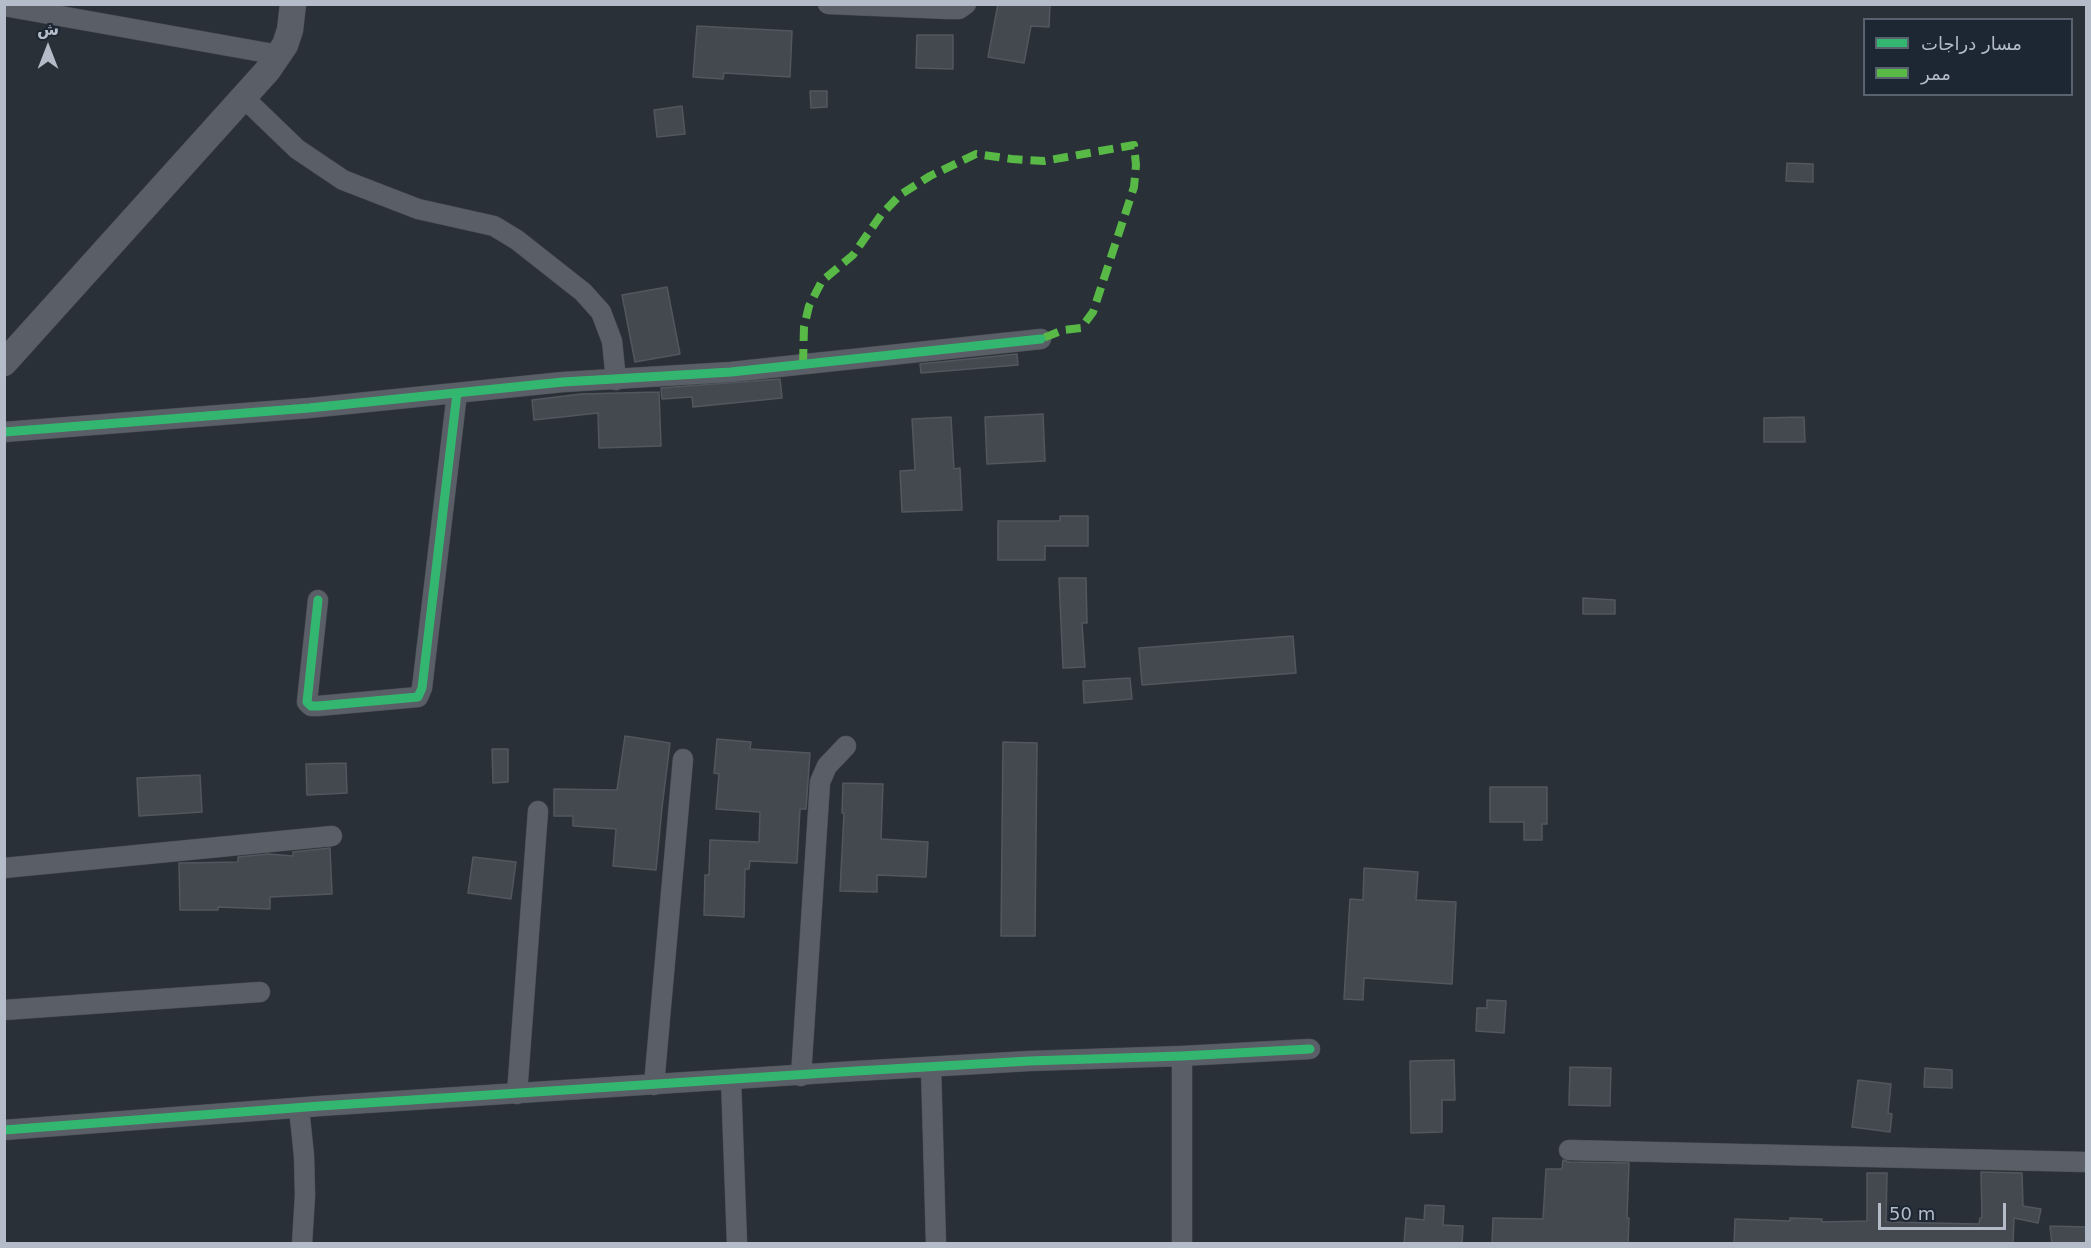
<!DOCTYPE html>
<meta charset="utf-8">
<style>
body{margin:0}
#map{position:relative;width:2091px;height:1248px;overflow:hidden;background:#2a3038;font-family:"DejaVu Sans","Noto Naskh Arabic",sans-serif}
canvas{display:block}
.frame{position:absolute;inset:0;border:6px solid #b4bcc9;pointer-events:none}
.legend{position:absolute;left:1863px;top:18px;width:210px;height:78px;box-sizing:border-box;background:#1d2633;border:2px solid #59626f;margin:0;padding:8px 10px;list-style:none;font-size:18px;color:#b4bcc9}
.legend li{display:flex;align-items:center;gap:12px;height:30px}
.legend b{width:30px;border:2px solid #59626f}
.north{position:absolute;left:18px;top:18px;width:60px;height:60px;-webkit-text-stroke:4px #1d2633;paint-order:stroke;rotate:0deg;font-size:16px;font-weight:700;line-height:24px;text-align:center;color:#b4bcc9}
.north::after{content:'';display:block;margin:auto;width:21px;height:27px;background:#b4bcc9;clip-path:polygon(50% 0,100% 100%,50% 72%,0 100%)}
.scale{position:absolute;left:1878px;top:1203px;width:128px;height:27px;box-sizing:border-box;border:3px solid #b4bcc9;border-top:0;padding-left:8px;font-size:18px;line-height:21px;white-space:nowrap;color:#b4bcc9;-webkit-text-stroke:4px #1d2633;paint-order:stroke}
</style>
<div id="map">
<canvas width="2091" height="1248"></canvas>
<div class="frame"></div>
<ul class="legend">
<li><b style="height:8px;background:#33b770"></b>مسار دراجات</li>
<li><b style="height:8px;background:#58b947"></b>ممر</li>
</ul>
<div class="north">ش</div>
<div class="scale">50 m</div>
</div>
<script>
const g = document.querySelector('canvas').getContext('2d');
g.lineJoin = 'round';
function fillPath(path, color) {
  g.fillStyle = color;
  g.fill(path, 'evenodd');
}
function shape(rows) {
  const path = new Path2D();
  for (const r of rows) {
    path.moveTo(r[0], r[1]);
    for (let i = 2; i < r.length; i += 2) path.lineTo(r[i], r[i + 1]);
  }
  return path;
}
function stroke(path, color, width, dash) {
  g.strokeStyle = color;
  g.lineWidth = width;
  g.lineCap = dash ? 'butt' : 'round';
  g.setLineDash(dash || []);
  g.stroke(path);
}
const building = shape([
 [998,4,1050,4,1049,27,1031,26,1024,63,988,57,998,4],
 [697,26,792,31,790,77,724,73,723,79,693,77,697,26],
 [917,35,953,35,953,69,916,68,917,35],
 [810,91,827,91,827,107,811,108,810,91],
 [682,106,685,134,657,137,654,110,682,106],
 [1787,163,1813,164,1813,182,1786,181,1787,163],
 [667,287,680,354,635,362,622,295,667,287],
 [1017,354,1018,365,921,373,920,364,1017,354],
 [780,379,782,398,693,407,692,397,662,399,661,388,780,379],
 [659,392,661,446,599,448,598,413,534,420,532,400,581,394,659,392],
 [1043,414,1045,461,987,464,985,417,1043,414],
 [951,417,954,469,960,468,962,510,902,512,900,471,915,470,912,419,951,417],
 [1804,417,1805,442,1764,442,1764,418,1804,417],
 [1060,516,1088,516,1088,546,1045,546,1045,560,998,560,998,521,1060,521,1060,516],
 [1059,578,1086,578,1087,623,1082,623,1085,667,1063,668,1059,578],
 [1583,598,1615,600,1615,614,1583,614,1583,598],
 [1293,636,1296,673,1142,685,1139,648,1293,636],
 [1130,678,1132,699,1084,703,1083,681,1130,678],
 [625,736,670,743,662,808,656,870,613,866,616,829,573,826,573,816,554,816,554,789,617,790,625,736],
 [717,739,751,742,750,749,810,753,806,809,800,809,797,863,750,861,749,869,745,869,744,917,704,915,705,875,709,875,710,840,759,842,760,812,716,809,719,774,714,773,717,739],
 [1003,742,1037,743,1035,936,1001,936,1003,742],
 [492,749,508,749,508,782,493,783,492,749],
 [346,763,347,793,307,795,306,764,346,763],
 [200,775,202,812,139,816,137,778,200,775],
 [843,783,883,784,881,839,928,842,926,877,877,875,877,892,840,891,844,813,842,813,843,783],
 [1490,787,1547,787,1547,824,1542,824,1542,840,1524,840,1524,822,1490,822,1490,787],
 [330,848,332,894,270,897,270,909,218,907,218,910,180,910,179,863,238,862,238,857,268,854,293,856,293,852,330,848],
 [473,857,516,862,511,899,468,893,473,857],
 [1364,868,1418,872,1416,900,1456,902,1452,984,1364,978,1363,1000,1344,999,1350,899,1363,900,1364,868],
 [1487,1000,1506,1001,1504,1033,1476,1031,1477,1008,1487,1008,1487,1000],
 [1454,1060,1455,1100,1442,1100,1442,1132,1411,1133,1410,1061,1454,1060],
 [1570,1067,1611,1068,1610,1106,1569,1105,1570,1067],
 [1925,1068,1952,1070,1952,1088,1924,1087,1925,1068],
 [1858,1080,1891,1084,1888,1113,1892,1114,1890,1132,1852,1127,1858,1080],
 [1563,1160,1569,1162,1629,1163,1627,1218,1629,1218,1628,1244,1492,1244,1493,1218,1543,1219,1546,1169,1562,1169,1563,1160],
 [1981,1172,2022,1173,2023,1206,2041,1209,2038,1223,2014,1218,2013,1244,1734,1244,1735,1219,1790,1221,1790,1218,1822,1219,1822,1222,1867,1221,1867,1173,1887,1173,1886,1222,1979,1224,1980,1218,1982,1218,1981,1172],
 [1425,1205,1444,1206,1443,1225,1463,1226,1462,1244,1404,1244,1406,1218,1424,1220,1425,1205],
 [2050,1226,2086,1227,2086,1244,2052,1244,2050,1226]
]);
fillPath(building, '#444950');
stroke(building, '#52575f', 1.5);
const minor = shape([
 [828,4,948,9,959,9,966,4],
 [4,6,279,55],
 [244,98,297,149,343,180,418,209,494,226,517,240,583,292,601,312,612,341,616,380],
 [4,432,309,408,563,382,731,372,1041,339],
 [318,600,307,702,311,706,318,706,418,697,422,688,457,393],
 [4,868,332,836],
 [4,1010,260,992],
 [1182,1056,1182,1244],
 [931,1067,936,1244],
 [801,1076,820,782,827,766,846,746],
 [731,1080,737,1244],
 [654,1085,683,759],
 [517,1094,538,811],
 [299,1108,304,1156,305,1195,302,1244],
 [4,1130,320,1106,856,1071,1029,1061,1182,1056,1310,1049],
 [1569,1150,2086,1162]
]);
const tertiary = shape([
 [4,363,268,70,285,45,290,30,293,4]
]);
stroke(minor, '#484c53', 21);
stroke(tertiary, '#484c53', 27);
stroke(minor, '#5a5e66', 20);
stroke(tertiary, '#5a5e66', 26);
stroke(shape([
 [803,364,804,327,809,306,822,281,853,255,881,215,900,195,930,176,976,154,1012,159,1044,161,1134,145,1136,165,1134,187,1093,312,1081,328,1063,330,1041,339]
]), '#58b947', 8, [15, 8]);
stroke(shape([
 [4,432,309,408,563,382,731,372,1041,339],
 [318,600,307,702,311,706,318,706,418,697,422,688,457,393],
 [4,1130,320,1106,856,1071,1029,1061,1182,1056,1310,1049]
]), '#33b770', 9);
</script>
